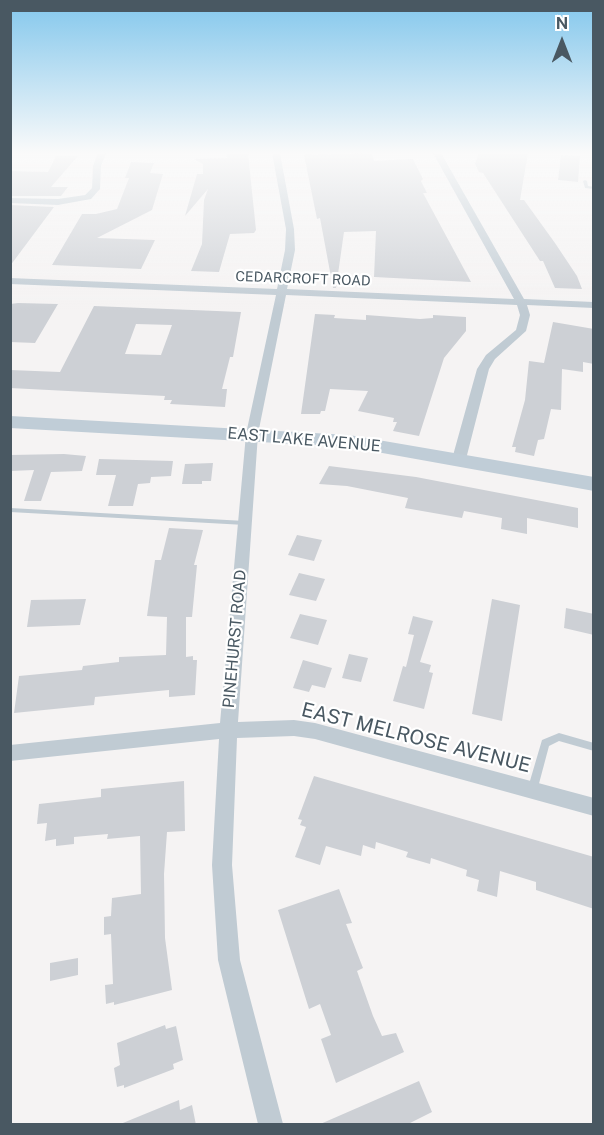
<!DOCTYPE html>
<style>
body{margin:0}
#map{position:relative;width:604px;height:1135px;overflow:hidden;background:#f5f3f3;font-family:"Public Sans",sans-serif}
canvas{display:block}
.frame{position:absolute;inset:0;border:12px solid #495862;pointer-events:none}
.north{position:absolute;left:532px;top:12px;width:60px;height:60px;-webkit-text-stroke:4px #fff;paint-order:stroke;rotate:0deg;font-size:16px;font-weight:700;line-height:24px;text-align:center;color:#495862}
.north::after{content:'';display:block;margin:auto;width:21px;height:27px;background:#495862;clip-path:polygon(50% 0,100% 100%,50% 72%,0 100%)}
</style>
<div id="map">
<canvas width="604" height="1135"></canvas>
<div class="frame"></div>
<div class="north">N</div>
</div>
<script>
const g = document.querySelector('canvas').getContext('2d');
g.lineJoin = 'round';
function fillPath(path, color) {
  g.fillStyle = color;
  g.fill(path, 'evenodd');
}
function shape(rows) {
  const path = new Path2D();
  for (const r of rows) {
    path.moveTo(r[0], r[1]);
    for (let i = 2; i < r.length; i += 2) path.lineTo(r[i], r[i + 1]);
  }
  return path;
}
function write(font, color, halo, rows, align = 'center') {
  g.font = font + ' "Public Sans",sans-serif';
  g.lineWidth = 4.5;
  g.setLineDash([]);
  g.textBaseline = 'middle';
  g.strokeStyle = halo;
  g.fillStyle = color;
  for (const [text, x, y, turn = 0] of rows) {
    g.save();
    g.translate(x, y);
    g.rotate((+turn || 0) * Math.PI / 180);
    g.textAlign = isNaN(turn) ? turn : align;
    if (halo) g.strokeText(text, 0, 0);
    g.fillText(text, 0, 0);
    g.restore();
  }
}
fillPath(shape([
 [226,153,248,153,256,230,254,233,230,234,219,272,191,271,202,244,204,200,208,189,185,216,197,174,203,174,203,164,194,159,227,158],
 [371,153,374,161,413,159,423,179,421,181,427,193,423,193,471,282,374,277,376,231,344,232,336,288,333,288,320,218,317,219,304,155],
 [479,153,528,153,520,200,524,200,555,243,577,276,582,289,555,288,543,261,540,261,483,173,479,172,475,164],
 [561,155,580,156,578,182,558,180],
 [56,156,78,156,51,187,68,187,61,196,10,196,10,171,48,172],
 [131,162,154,163,150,173,163,174,152,210,97,238,155,240,141,269,52,265,82,214,96,214,117,209,129,178,125,178],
 [10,205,54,207,10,266],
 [18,303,58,304,35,343,10,342,10,304],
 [94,306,241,312,233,357,230,357,222,389,227,389,225,407,170,404,172,400,164,400,165,396,10,388,10,370,60,372],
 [136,324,172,325,161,355,125,354],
 [315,314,335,315,334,318,366,320,366,315,420,319,433,318,433,315,466,317,466,331,444,358,419,436,393,431,397,422,393,422,394,418,358,411,368,391,330,389,325,411,321,411,320,414,301,414],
 [553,322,594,329,594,364,583,362,583,372,562,369,561,410,551,409,544,439,538,440,534,456,515,452,516,447,512,447,525,400,529,361,544,363],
 [64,454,86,456,82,471,51,472,41,501,24,501,34,470,10,471,10,455],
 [99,459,173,461,171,476,151,477,150,483,138,484,133,506,108,506,116,475,96,475],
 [213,463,211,481,202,481,202,484,182,484,185,464],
 [329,466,416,477,578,508,578,528,527,518,527,534,501,529,502,518,464,511,462,518,405,508,408,498,347,486,319,484],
 [169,528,203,530,194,565,197,565,192,617,186,617,186,657,193,656,193,660,197,660,195,695,169,697,169,690,95,697,94,705,14,713,19,676,82,670,83,666,119,662,119,657,166,655,167,617,147,616,155,560,161,560],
 [297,535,322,540,314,561,288,555],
 [299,573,325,579,316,601,289,595],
 [86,599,80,625,27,627,31,600],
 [492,599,520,605,502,721,472,714],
 [566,608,594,614,594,635,564,628],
 [300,614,327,620,318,645,290,638],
 [413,616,433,621,420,662,431,665,429,672,433,673,424,709,393,701,403,666,406,667,414,635,408,634],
 [349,654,368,658,361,682,342,678],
 [303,660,332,668,325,688,312,685,309,692,293,688],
 [314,776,594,857,594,909,536,890,536,882,500,871,497,897,477,891,479,880,466,876,467,870,431,858,430,864,406,857,408,852,376,842,375,849,363,845,361,856,326,846,320,865,295,857,306,827,300,825,302,820,298,819],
 [184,781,185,831,167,832,164,874,165,938,172,990,114,1005,114,1002,106,1004,105,985,113,984,111,934,104,935,104,917,111,916,112,898,141,894,140,836,107,839,108,834,74,837,74,844,56,846,56,839,45,841,47,823,37,824,39,804,101,797,101,789],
 [339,889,352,923,346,924,363,968,357,971,373,1016,382,1036,396,1033,404,1052,336,1083,321,1039,331,1035,320,1004,309,1009,278,910],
 [78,958,78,975,50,981,50,963],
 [165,1025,166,1029,176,1026,183,1060,173,1064,174,1069,124,1088,124,1085,117,1087,114,1068,120,1065,117,1043],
 [419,1081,432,1112,406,1125,318,1125],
 [179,1100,180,1110,192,1105,196,1125,118,1125]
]), '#cdd0d5');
fillPath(shape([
 [585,180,587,181,588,186,594,187,594,189,585,188,583,181,585,180],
 [10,508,245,521,249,523,245,525,10,512,10,508],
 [559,733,594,743,594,751,559,741,549,746,537,791,535,794,532,795,529,794,527,791,542,740,559,733]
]), '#c0cbd3');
fillPath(shape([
 [98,153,106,153,101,166,100,189,91,199,58,205,10,203,10,198,58,199,85,195,92,188,93,166,98,153],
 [272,153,280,153,294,229,295,250,287,289,514,299,433,153,441,153,524,299,594,302,594,308,527,305,530,315,526,331,495,359,489,369,466,459,459,463,452,459,477,369,486,355,516,330,520,315,517,305,286,295,258,434,238,722,294,720,315,723,594,798,594,816,315,739,294,736,237,738,232,865,240,960,283,1124,258,1124,218,960,212,865,219,739,10,761,10,745,220,723,246,434,276,295,10,284,10,278,277,289,285,250,286,229,272,153]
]), '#c0cbd3');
fillPath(shape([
 [10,416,349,435,594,477,594,491,349,447,10,428,10,416]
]), '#c0cdd7');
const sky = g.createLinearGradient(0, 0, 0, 312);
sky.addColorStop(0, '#83c7ec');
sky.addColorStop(0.49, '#fafafa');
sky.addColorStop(1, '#fafafa00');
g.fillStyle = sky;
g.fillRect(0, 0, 604, 312);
write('14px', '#495862', '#fff', [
 ["CEDARCROFT ROAD",303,279,2]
]);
write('16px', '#495862', '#fff', [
 ["EAST LAKE AVENUE",304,440,5],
 ["PINEHURST ROAD",235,639,-85]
]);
write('20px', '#495862', '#fff', [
 ["EAST MELROSE AVENUE",416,738,14]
]);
</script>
